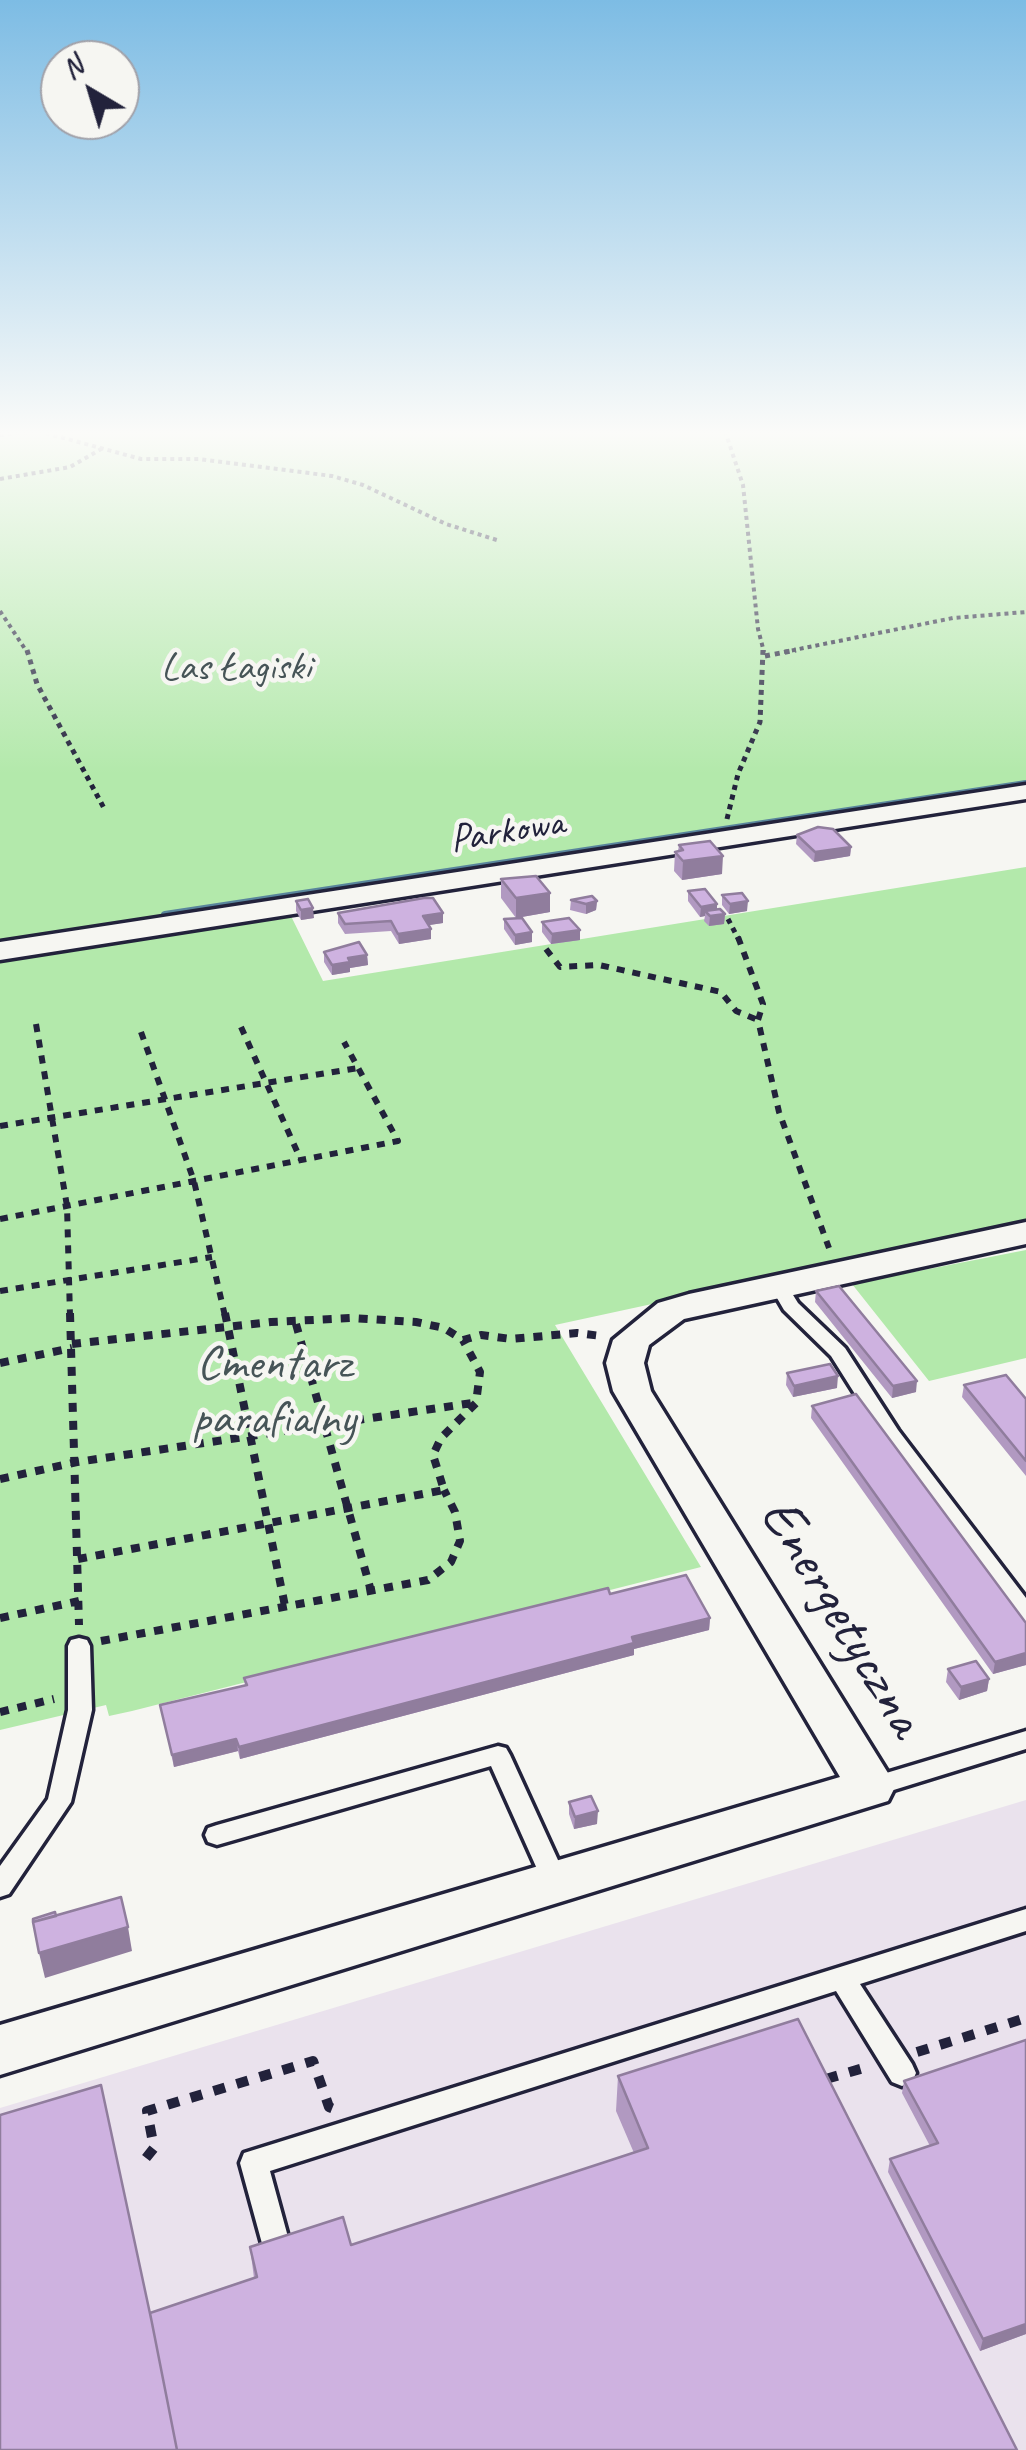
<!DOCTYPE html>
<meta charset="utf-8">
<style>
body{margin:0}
#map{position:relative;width:1026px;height:2450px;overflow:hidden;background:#f6f6f2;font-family:Caveat,sans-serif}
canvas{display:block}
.north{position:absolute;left:40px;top:40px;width:100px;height:100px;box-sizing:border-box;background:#f6f6f2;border:2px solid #a1a1a9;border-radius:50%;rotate:322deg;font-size:28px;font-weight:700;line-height:40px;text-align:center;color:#22223b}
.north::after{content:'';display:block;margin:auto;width:35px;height:45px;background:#22223b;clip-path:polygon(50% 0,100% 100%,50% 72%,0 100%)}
</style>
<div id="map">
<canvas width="1026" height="2450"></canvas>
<div class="north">N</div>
</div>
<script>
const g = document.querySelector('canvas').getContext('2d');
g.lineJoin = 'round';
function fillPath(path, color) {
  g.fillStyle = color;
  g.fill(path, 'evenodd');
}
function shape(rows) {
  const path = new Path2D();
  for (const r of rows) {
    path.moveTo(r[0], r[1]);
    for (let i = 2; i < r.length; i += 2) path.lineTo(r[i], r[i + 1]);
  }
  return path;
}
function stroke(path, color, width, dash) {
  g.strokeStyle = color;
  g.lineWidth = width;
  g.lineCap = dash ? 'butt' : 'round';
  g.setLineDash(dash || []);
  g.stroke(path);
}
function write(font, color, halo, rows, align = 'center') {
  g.font = font + ' Caveat,sans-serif';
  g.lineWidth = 9;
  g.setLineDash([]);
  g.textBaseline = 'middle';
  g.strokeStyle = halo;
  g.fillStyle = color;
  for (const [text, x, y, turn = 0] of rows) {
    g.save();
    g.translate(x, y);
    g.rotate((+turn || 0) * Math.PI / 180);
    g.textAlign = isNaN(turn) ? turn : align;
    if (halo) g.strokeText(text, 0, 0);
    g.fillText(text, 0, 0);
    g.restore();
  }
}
fillPath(shape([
 [1026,1800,1026,2450,0,2450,0,2108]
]), '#eae2ed');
fillPath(shape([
 [0,431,1026,431,1026,784,0,946],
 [1026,867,1026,1223,555,1325,701,1567,132,1711,109,1716,106,1705,0,1730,0,958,289,912,323,981],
 [1026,1250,1026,1358,929,1381,852,1284]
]), '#b3e9ab');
stroke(shape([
 [165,915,1026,784]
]), '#59859c', 8);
const service = shape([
 [779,1280,785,1282,798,1303,845,1348,898,1430,1026,1598,1026,1622,1018,1620,884,1440,831,1356,784,1310,770,1286,779,1280],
 [79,1638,87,1640,90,1646,92,1710,71,1802,9,1894,0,1897,0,1866,48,1799,68,1710,68,1646,71,1640,79,1638],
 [1026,1731,1026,1749,871,1797,863,1794,859,1787,863,1780,1026,1731],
 [498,1746,506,1748,510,1755,568,1882,564,1889,555,1893,546,1889,491,1766,217,1845,208,1842,205,1835,208,1828,217,1825,498,1746],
 [1026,1909,1026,1931,860,1984,912,2064,916,2073,912,2082,902,2086,892,2082,836,1991,270,2171,294,2259,289,2269,279,2274,269,2269,240,2163,244,2153,1026,1909]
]);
const minor = shape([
 [1026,785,1026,799,0,960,0,942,1026,785],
 [1026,1222,1026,1244,684,1319,649,1345,644,1363,651,1391,888,1773,895,1787,888,1801,0,2075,0,2025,840,1777,613,1391,606,1363,613,1340,658,1303,689,1294,1026,1222]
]);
stroke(service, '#22223b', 7);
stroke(minor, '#22223b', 7);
stroke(shape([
 [38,431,141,459,199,459,332,476,363,485,446,524,500,541],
 [725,431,743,485,758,629,764,652],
 [0,435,39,431],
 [0,479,70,467,101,449],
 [0,611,27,652],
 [784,652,953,618,1026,612]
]), '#22223b', 4, [4, 4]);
stroke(shape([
 [27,650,37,684,105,810],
 [765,656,796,650],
 [727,819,738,774,760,722,763,650],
 [728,919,739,940]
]), '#22223b', 5, [5, 5]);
stroke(shape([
 [738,937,763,1004,758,1020,779,1112,829,1248],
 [546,949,560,967,599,965,721,992,736,1011,758,1020],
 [36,1024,67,1206,70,1316],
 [241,1027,301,1160],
 [141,1032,194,1181,225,1316],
 [0,1126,358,1068],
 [0,1219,398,1141,344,1042],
 [0,1291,212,1257]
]), '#22223b', 6, [8, 8]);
stroke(shape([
 [70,1313,79,1625],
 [225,1313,285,1606],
 [296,1324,371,1591],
 [72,1344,271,1322,352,1318,416,1322,444,1328,463,1340,481,1335,511,1339,577,1333,601,1336],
 [0,1363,72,1348],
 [0,1479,77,1462,472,1403],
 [78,1559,444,1490,433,1455,441,1438,476,1403,480,1372,463,1340],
 [0,1618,79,1601],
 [101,1641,428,1580,451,1562,460,1541,455,1512,444,1490],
 [0,1712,54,1699]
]), '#22223b', 8, [9, 9]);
stroke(shape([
 [917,2052,1026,2018],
 [826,2079,867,2067],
 [146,2158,154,2148,147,2111,313,2061,329,2107,334,2109]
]), '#22223b', 10, [12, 12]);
fillPath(service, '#f6f6f2');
fillPath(minor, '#f6f6f2');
fillPath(shape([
 [797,835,851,847,850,856,814,862,796,844],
 [679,845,722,874,682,880,674,871,675,852,678,851],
 [501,879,550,893,550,912,516,918,501,898],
 [688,891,717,904,717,909,725,914,724,924,709,926,704,921,705,916,700,917,688,901],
 [722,895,747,911,729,914,722,905],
 [571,900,597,901,596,910,586,914,570,910],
 [296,901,314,918,301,920,296,911],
 [338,913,443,923,429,925,431,939,399,944,391,931,345,934,338,923],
 [504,919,532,942,515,945,504,929],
 [542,922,580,930,580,940,551,944,542,932],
 [324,952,367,955,368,965,350,968,350,972,332,975,324,962],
 [816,1291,916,1392,892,1398,815,1302],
 [787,1373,837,1388,793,1397,786,1385],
 [964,1385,1026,1399,1026,1476,962,1397],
 [812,1406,1026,1623,1026,1665,993,1674,811,1418],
 [610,1594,710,1618,709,1630,634,1649,634,1655,240,1759,238,1751,174,1767,160,1705,245,1686,244,1678],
 [948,1669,989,1679,987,1691,959,1700,946,1682],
 [569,1802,597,1824,574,1829,569,1814],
 [1026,2040,1026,2334,980,2351,888,2172,890,2159,930,2146,902,2093,904,2081],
 [618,2076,1017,2450,254,2278,250,2247,351,2245,634,2153,616,2111]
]), '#b199c1');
fillPath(shape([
 [851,847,850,856,814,862,815,852],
 [723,856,722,874,682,880,683,861],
 [550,893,550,912,516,918,516,898],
 [597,901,596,910,586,914,586,904],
 [748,901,747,911,729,914,730,904],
 [717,904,717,914,705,911,705,916,700,917,701,907],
 [313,908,314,918,301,920,301,910],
 [443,913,443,923,423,926,423,916],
 [725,914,724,924,709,926,710,916],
 [431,929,431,939,399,944,398,934],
 [580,930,580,940,551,944,552,934],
 [532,932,532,942,515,945,515,935],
 [367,955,368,965,350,968,350,972,332,975,332,965,348,958],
 [838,1376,837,1388,793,1397,794,1386],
 [917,1381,916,1392,892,1398,893,1386],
 [710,1618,709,1630,634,1649,634,1655,240,1759,239,1747,632,1637],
 [1026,1653,1026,1665,993,1674,995,1662],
 [989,1679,987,1691,959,1700,961,1687],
 [236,1739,238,1751,174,1767,172,1755],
 [598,1811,597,1824,574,1829,575,1817],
 [128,1927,132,1951,45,1978,39,1953],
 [1026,2324,1026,2334,980,2351,983,2339]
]), '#907d9d');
const building = shape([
 [818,827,833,829,851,847,815,852,797,835,818,827],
 [710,841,723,856,683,861,675,852,683,850,679,845,710,841],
 [536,876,550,893,516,898,501,879,536,876],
 [705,889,717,904,701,907,688,891,705,889],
 [742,893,748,901,730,904,722,895,742,893],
 [592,896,597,901,586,904,571,900,592,896],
 [424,898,433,898,443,913,423,916,431,929,398,934,391,921,345,924,338,913,424,898],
 [308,899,313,908,301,910,296,901,308,899],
 [720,909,725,914,710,916,705,911,720,909],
 [522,918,532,932,515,935,504,919,522,918],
 [569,918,580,930,552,934,542,922,569,918],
 [359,942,367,955,348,958,350,962,332,965,324,952,359,942],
 [839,1286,917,1381,893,1386,816,1291,839,1286],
 [830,1364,838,1376,794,1386,787,1373,830,1364],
 [1006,1375,1026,1399,1026,1461,964,1385,1006,1375],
 [856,1394,1026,1623,1026,1653,995,1662,812,1406,856,1394],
 [686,1575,710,1618,632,1637,634,1643,239,1747,236,1739,172,1755,160,1705,247,1685,244,1678,608,1588,610,1594,686,1575],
 [976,1661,989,1679,961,1687,948,1669,976,1661],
 [591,1796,598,1811,575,1817,569,1802,591,1796],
 [121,1897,128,1927,39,1953,33,1922,121,1897],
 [55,1912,56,1916,33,1922,33,1919,55,1912],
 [798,2019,1017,2450,177,2450,150,2313,257,2277,250,2247,343,2217,351,2245,648,2148,618,2076,798,2019],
 [1026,2040,1026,2324,983,2339,890,2159,938,2143,904,2081,1026,2040],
 [101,2085,152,2323,177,2450,0,2450,0,2115,101,2085]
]);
fillPath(building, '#ceb2e0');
stroke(building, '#907d9d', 2.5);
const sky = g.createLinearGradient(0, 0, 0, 774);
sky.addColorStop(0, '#7dbce4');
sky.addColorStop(0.56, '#fbfbf9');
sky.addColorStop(1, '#fbfbf900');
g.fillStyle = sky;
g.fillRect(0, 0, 1026, 774);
write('40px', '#465457', '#f6f6f2', [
 ["Las Łagiski",236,669]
]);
write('40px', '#22223b', '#f6f6f2', [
 ["Parkowa",507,832,-9]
]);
write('48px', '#465457', '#f6f6f2', [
 ["Cmentarz",274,1365],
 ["parafialny",274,1420]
]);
write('58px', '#22223b', '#f6f6f2', [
 ["Energetyczna",841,1618,59]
]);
</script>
